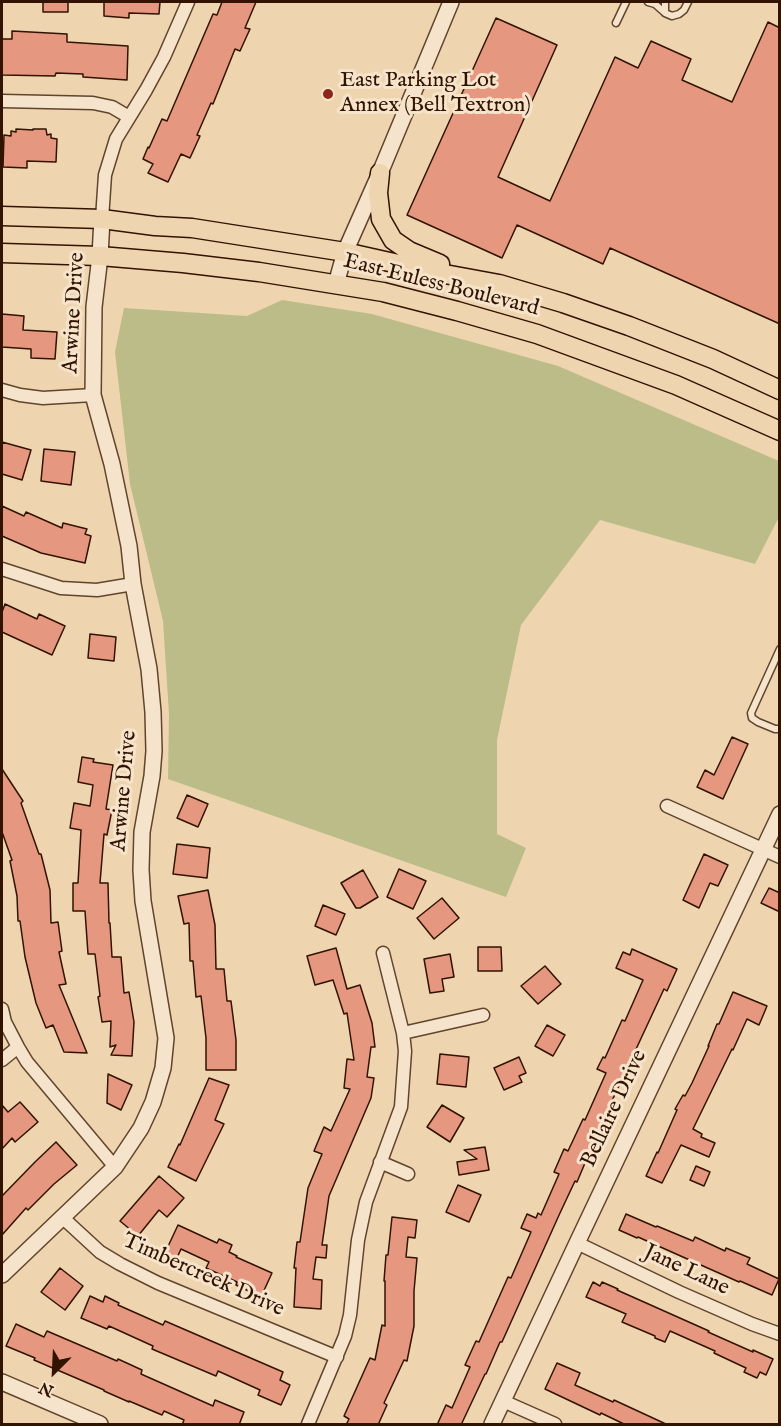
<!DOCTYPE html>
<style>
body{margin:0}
#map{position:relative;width:781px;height:1426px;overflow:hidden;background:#efd5af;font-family:"IM FELL English",serif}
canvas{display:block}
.frame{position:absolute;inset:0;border:3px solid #311300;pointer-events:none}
.north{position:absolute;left:24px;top:1342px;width:60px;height:60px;-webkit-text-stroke:4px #f5e4cb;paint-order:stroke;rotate:204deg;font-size:16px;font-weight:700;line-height:24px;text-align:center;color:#311300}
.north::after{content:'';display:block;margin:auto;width:21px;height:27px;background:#311300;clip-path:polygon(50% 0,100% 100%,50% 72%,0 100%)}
</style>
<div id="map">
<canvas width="781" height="1426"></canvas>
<div class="frame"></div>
<div class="north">N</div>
</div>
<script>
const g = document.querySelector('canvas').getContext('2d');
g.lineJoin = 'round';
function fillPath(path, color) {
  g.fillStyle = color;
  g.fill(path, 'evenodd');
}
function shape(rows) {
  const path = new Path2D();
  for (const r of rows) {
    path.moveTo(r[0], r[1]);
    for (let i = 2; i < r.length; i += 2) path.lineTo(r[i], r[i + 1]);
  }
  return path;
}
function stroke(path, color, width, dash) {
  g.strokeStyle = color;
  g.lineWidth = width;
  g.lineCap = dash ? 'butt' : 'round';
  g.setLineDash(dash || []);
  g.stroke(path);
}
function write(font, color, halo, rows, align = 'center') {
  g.font = font + ' "IM FELL English",serif';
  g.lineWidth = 6;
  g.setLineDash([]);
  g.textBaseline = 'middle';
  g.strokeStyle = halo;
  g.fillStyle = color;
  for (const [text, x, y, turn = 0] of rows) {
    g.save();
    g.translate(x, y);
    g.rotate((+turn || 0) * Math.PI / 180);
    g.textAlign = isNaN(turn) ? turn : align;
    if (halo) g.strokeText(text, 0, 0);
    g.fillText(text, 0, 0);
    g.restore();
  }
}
fillPath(shape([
 [282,300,372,314,558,366,779,461,779,517,755,564,600,520,521,625,497,740,497,834,526,848,506,897,168,779,169,714,163,621,130,484,115,352,124,308,247,316]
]), '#bcbc88');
const building = shape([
 [43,2,68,2,68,12,43,12,43,2],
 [104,2,160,2,159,14,129,13,129,18,104,16,104,2],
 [222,2,256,2,245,28,250,29,240,51,235,49,213,104,211,103,197,135,200,136,190,158,181,154,168,182,148,173,153,164,143,159,148,147,149,148,162,119,167,121,213,14,217,15,222,2],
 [496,18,557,45,498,177,550,201,615,57,638,68,651,41,691,59,682,80,732,102,768,22,780,28,780,324,610,248,603,264,517,225,502,258,407,215,496,18],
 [12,31,67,34,67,42,128,46,127,80,83,77,83,74,56,73,55,76,2,75,2,39,12,39,12,31],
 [16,129,33,130,33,129,46,129,47,135,51,134,51,138,57,139,56,162,27,161,27,168,3,167,4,135,11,136,11,131,16,132,16,129],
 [2,314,24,316,23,330,57,332,55,359,31,358,31,349,2,347,2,314],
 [2,442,31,450,22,480,2,474,2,442],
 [44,449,75,452,71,485,41,481,44,449],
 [2,506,24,516,26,512,62,528,63,523,87,529,85,534,91,536,85,563,41,553,2,536,2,506],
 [5,604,37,619,39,614,65,626,52,655,2,632,2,612,5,604],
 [90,634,116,637,114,661,88,658,90,634],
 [732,737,748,744,723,799,697,787,705,770,714,775,732,737],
 [82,757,94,759,93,762,113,765,106,809,112,810,107,835,104,834,100,883,108,883,109,923,110,923,112,957,121,957,124,993,129,992,134,1022,132,1056,111,1055,116,1045,110,1047,111,1021,102,1022,98,997,100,996,95,954,88,954,85,911,73,911,73,883,78,883,81,830,70,828,74,803,90,806,93,785,78,782,82,757],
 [2,769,23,801,21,803,39,854,41,854,50,890,51,923,58,922,62,951,59,952,66,984,59,985,87,1053,64,1052,53,1025,46,1028,36,1003,25,957,20,921,18,921,17,896,10,861,12,860,2,832,2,769],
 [187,795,208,804,198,827,177,818,187,795],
 [177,844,210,848,207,878,173,874,177,844],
 [704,854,728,865,718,886,710,883,699,908,683,900,704,854],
 [399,869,426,881,413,909,387,897,399,869],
 [363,870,378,897,360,908,356,908,341,883,363,870],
 [769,888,780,893,780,912,761,903,769,888],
 [208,890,215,925,216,969,224,969,227,1001,231,1001,236,1040,236,1070,206,1070,206,1038,201,996,196,997,193,961,190,961,189,923,184,924,178,896,208,890],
 [442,898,459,918,434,939,417,918,442,898],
 [323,905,345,914,336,935,315,926,323,905],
 [478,947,501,947,502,971,478,971,478,947],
 [336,948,347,989,360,985,372,1023,375,1047,371,1047,367,1077,374,1078,371,1098,329,1196,322,1245,327,1245,326,1258,316,1257,313,1279,322,1280,321,1309,294,1307,296,1268,294,1268,297,1242,300,1242,308,1188,322,1154,314,1151,324,1127,331,1131,350,1089,344,1088,347,1059,354,1060,347,1013,344,1014,333,980,315,985,307,956,336,948],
 [632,949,677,969,667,991,664,989,604,1118,577,1182,575,1181,560,1213,502,1342,500,1342,486,1374,485,1374,461,1425,437,1425,446,1405,452,1408,470,1367,465,1365,476,1341,479,1342,508,1277,511,1278,531,1232,521,1228,527,1214,536,1218,538,1213,541,1215,559,1174,554,1172,564,1149,568,1151,583,1119,585,1120,606,1073,597,1069,603,1057,605,1058,622,1020,625,1021,643,980,616,968,623,952,630,955,632,949],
 [450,954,454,977,442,979,444,991,430,993,424,959,450,954],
 [545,966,561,984,538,1004,521,986,545,966],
 [733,992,767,1006,759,1025,747,1019,733,1050,732,1049,693,1129,702,1134,701,1137,715,1143,709,1157,681,1145,662,1183,646,1176,657,1152,658,1153,677,1110,675,1109,683,1095,685,1096,692,1083,709,1046,708,1046,717,1024,719,1024,733,992],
 [547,1025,565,1035,553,1056,535,1046,547,1025],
 [440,1054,469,1057,466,1087,437,1084,440,1054],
 [519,1057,526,1073,519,1076,522,1082,504,1090,494,1068,519,1057],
 [108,1074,132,1085,121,1110,107,1103,108,1074],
 [209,1078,229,1085,215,1120,224,1124,196,1181,168,1167,179,1144,180,1145,209,1078],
 [20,1102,38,1122,15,1142,12,1138,2,1149,2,1105,8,1112,20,1102],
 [442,1105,464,1118,450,1142,427,1127,442,1105],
 [56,1142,77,1165,54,1184,28,1210,26,1208,2,1235,2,1196,35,1162,56,1142],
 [485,1147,489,1170,459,1175,457,1162,477,1159,464,1150,485,1147],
 [696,1166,710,1172,704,1186,690,1180,696,1166],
 [159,1176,184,1198,167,1217,159,1210,138,1236,120,1221,159,1176],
 [458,1185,481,1195,469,1222,446,1212,458,1185],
 [626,1214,656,1227,657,1226,693,1241,695,1237,725,1251,726,1248,750,1258,747,1264,779,1279,772,1295,740,1281,739,1282,638,1237,637,1238,619,1230,626,1214],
 [392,1217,417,1220,415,1238,408,1237,406,1257,417,1258,414,1291,414,1326,407,1361,404,1360,384,1403,387,1405,378,1425,346,1425,349,1419,344,1416,370,1358,375,1360,382,1325,385,1326,385,1281,384,1281,386,1255,388,1255,392,1217],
 [178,1225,217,1243,219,1239,232,1245,229,1252,237,1256,236,1257,272,1273,261,1297,236,1285,237,1282,206,1268,209,1262,181,1249,176,1260,164,1255,178,1225],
 [60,1268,83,1286,65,1310,41,1292,60,1268],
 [593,1282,600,1286,602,1282,618,1289,617,1290,709,1331,708,1332,753,1352,753,1350,773,1359,766,1375,760,1372,757,1378,744,1372,746,1368,714,1353,715,1351,670,1331,665,1342,655,1338,655,1336,622,1322,626,1314,586,1297,593,1282],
 [90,1296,103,1302,105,1296,119,1303,118,1305,163,1325,165,1321,283,1372,280,1380,290,1385,281,1405,258,1395,260,1390,218,1371,216,1376,152,1349,153,1346,109,1326,107,1329,81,1318,90,1296],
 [16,1324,44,1337,47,1331,117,1361,118,1359,142,1370,141,1374,213,1406,215,1400,244,1412,239,1425,182,1425,184,1420,164,1411,162,1415,129,1401,129,1402,104,1391,104,1390,34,1360,35,1358,6,1346,16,1324],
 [557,1363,580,1373,575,1385,613,1402,614,1400,668,1425,626,1425,601,1413,600,1415,545,1389,557,1363]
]);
fillPath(building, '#e69780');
stroke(building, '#311300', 1.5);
const service = shape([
 [648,2,655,4,664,12],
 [665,2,665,13,672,16,679,14,684,10,688,2],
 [616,23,626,2],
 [780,649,751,713,752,718,758,722,775,729,780,729]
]);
const minor = shape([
 [2,101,93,103,112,107,129,117],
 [102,219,105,175,116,139,146,90,164,57,188,2],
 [2,390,20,395,43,398,93,395],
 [2,569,61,588,97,590,133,584],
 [667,806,780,857],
 [2,1009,5,1022,18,1047,27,1062,115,1167],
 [403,1033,483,1015],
 [2,1060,18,1047],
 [380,1162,408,1174],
 [62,1217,100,1252,120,1264,158,1283,337,1357],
 [577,1243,679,1292,752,1324,780,1334],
 [503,1401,555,1424],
 [308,1424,345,1336,350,1315,358,1240,366,1202,401,1107,405,1051,403,1033,383,953]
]);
const tertiary = shape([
 [336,284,345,252,380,173,451,2],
 [2,1275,115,1167,141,1128,153,1102,163,1068,166,1038,143,901,141,870,142,832,152,776,154,751,153,712,149,669,133,584,129,546,112,464,93,395,94,307,100,256,102,219],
 [2,1382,100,1424],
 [492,1424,577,1243,780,814]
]);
const primary = shape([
 [380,173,378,193,381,219,393,240,409,251,440,264],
 [2,216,102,219,155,226,192,228,345,252,434,272,499,284,563,303,629,326,713,359,780,390],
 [2,253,100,256,183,263,259,272,383,292,457,311,537,334,676,385,780,431]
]);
stroke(service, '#60442c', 9);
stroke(minor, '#60442c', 15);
stroke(tertiary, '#60442c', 18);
stroke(primary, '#311300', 21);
stroke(service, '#f5e4cb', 6);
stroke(minor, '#f5e4cb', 12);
stroke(tertiary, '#f5e4cb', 15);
stroke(primary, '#efd5af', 18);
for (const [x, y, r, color] of [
 [328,94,6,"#8f2418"]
]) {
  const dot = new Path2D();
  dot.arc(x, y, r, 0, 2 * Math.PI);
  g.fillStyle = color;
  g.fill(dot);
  stroke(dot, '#f5e4cb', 2);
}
write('22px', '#311300', '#f5e4cb', [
 ["East Parking Lot",340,81],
 ["Annex (Bell Textron)",340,106]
], 'left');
write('22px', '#311300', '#f5e4cb', [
 ["East Euless Boulevard",441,286,14],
 ["Arwine Drive",75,313,-87],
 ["Arwine Drive",125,791,-85],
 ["Bellaire Drive",615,1109,-65],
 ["Jane Lane",686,1271,25],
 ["Timbercreek Drive",203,1276,24]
]);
</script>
